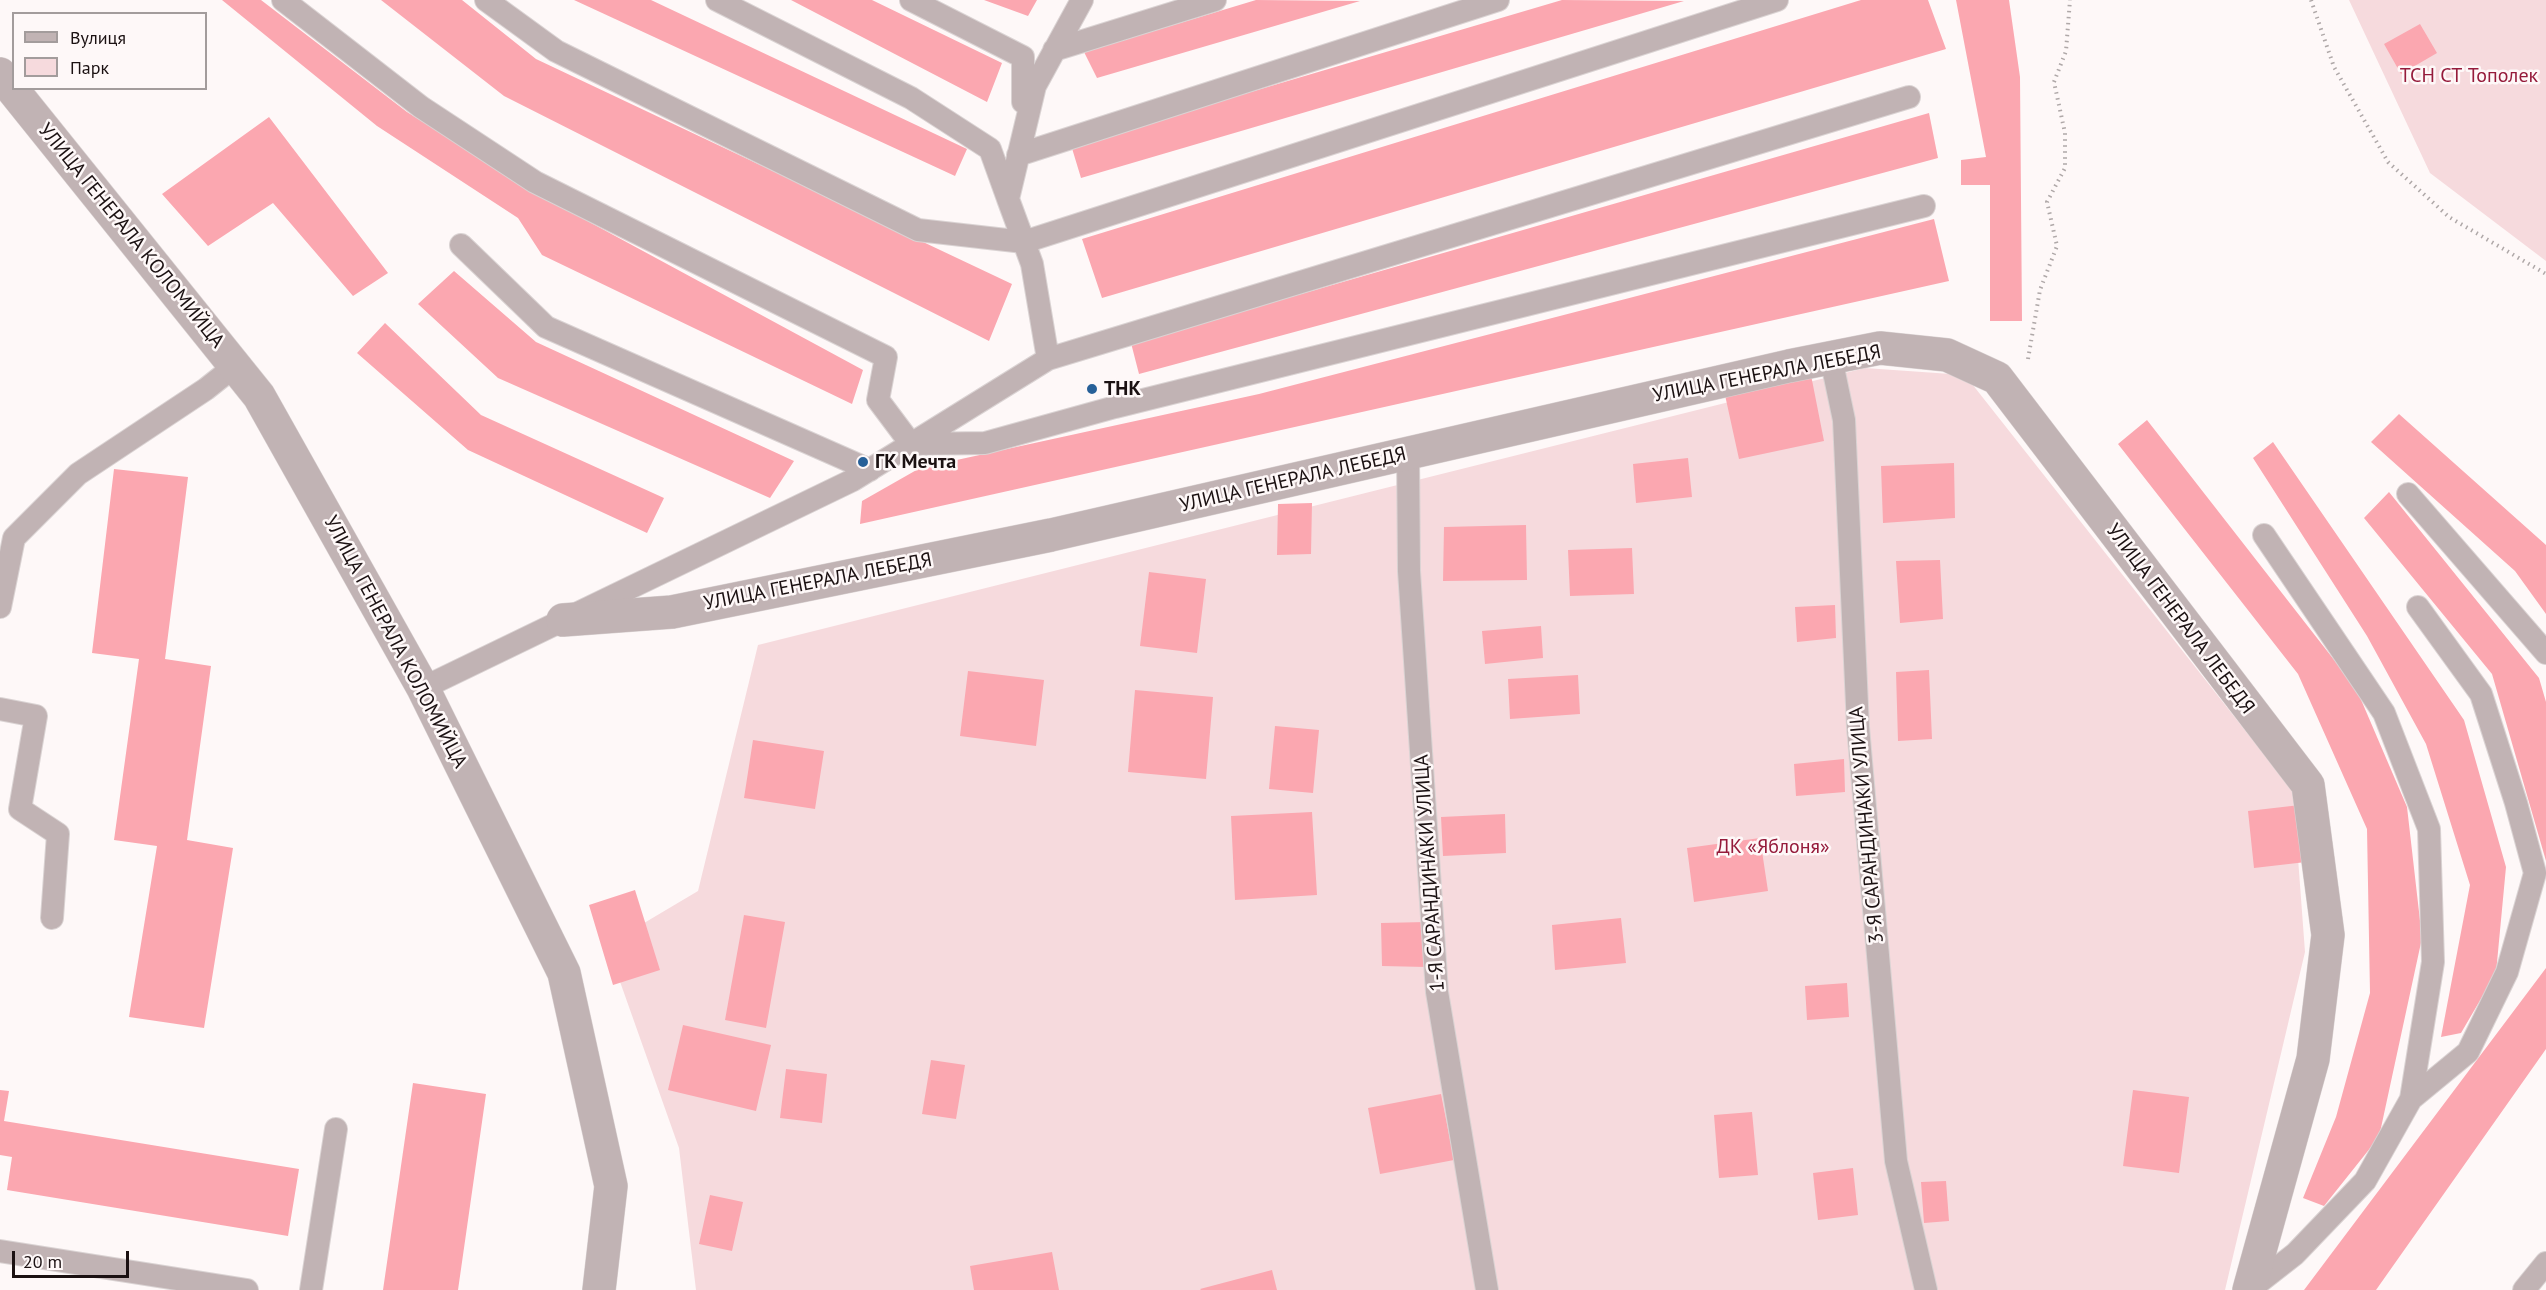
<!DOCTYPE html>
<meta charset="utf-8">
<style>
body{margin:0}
#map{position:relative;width:2546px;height:1290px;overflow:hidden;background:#fef8f8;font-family:"PT Sans",sans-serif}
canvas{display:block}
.legend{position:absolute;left:12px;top:12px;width:195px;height:78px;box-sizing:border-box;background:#fef8f8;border:2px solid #a39c9c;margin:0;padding:8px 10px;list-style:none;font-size:18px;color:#1b1112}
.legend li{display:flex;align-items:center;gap:12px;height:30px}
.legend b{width:30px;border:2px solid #a39c9c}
.scale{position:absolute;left:12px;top:1251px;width:117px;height:27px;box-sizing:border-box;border:3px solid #1b1112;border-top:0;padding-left:8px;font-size:18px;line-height:21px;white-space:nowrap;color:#1b1112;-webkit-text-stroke:4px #fef8f8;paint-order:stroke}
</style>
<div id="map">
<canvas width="2546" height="1290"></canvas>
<ul class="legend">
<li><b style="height:8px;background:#c1b3b4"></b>Вулиця</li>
<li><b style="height:16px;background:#f6dadd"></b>Парк</li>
</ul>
<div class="scale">20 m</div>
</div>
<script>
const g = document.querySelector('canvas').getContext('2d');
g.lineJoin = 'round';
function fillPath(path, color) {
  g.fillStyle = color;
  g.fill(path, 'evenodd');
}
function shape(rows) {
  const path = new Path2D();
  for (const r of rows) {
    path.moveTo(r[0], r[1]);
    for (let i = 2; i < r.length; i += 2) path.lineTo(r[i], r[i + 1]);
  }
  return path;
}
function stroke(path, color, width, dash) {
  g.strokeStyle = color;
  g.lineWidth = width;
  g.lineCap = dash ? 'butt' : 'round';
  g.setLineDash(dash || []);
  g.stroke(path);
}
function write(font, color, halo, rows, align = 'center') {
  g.font = font + ' "PT Sans",sans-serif';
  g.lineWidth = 5;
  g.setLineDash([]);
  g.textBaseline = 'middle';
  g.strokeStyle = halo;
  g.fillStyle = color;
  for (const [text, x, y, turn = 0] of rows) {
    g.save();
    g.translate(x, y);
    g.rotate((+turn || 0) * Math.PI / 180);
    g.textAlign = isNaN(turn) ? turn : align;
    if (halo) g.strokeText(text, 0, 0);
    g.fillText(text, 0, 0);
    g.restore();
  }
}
fillPath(shape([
 [2349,0,2546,0,2546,261,2430,173],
 [1865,368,1965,375,2293,791,2305,952,2225,1290,696,1290,679,1148,607,945,698,891,758,645]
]), '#f6dadd');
fillPath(shape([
 [222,0,261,0,407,112,545,198,863,370,852,404,542,255,518,218,377,126],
 [381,0,462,0,536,59,1012,284,989,341,504,96],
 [574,0,651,0,967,149,955,176],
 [791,0,872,0,1002,63,987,102],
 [984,0,1037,0,1028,16],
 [1256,0,1360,1,1097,78,1084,52],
 [1562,0,1684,1,1081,178,1071,145],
 [1861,0,1928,0,1946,49,1102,298,1082,239],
 [1956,0,2009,0,2020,77,2022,321,1990,321,1990,185,1961,185,1961,160,1986,157],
 [2420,24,2437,53,2401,74,2384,44],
 [1929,113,1938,158,1139,374,1131,343],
 [269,117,388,273,353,296,273,203,208,246,162,194],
 [1934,219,1949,281,860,524,862,501,920,468,1259,394],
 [454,271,536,342,794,461,770,498,498,378,418,304],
 [385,323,481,415,664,498,647,533,468,450,357,353],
 [1811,375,1824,441,1739,459,1725,395],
 [2399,414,2546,545,2546,614,2515,571,2371,442],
 [2147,420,2356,688,2407,807,2422,938,2379,1137,2324,1206,2303,1198,2336,1117,2370,993,2367,829,2298,674,2118,444],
 [2273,442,2464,720,2506,867,2496,973,2461,1033,2441,1037,2470,885,2426,744,2367,636,2253,458],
 [1688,458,1692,497,1636,503,1633,464],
 [1954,463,1955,518,1883,523,1881,466],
 [114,469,188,477,165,659,211,666,187,840,233,848,204,1028,129,1017,157,846,114,840,139,659,92,653],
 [2389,492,2539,678,2546,702,2546,861,2492,674,2364,518],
 [1312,503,1311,554,1277,555,1278,504],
 [1526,525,1527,580,1443,581,1444,527],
 [1632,548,1634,594,1570,596,1568,550],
 [1940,560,1943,619,1900,623,1896,561],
 [1149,572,1206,579,1197,653,1140,646],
 [1835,605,1836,638,1797,642,1795,607],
 [1541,626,1543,658,1485,664,1482,631],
 [1929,670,1932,739,1898,741,1896,672],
 [968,671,1044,680,1036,746,960,736],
 [1578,675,1580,714,1510,719,1508,679],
 [1135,690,1213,697,1206,779,1128,772],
 [1275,726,1319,730,1313,793,1269,789],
 [753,740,824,751,815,809,744,798],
 [1844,759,1845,792,1796,796,1794,764],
 [2300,805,2306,862,2254,868,2248,811],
 [1312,812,1317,895,1235,900,1231,816],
 [1505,814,1506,853,1443,856,1441,817],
 [1760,838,1768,891,1694,902,1687,848],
 [635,890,660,970,613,985,589,905],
 [744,915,785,922,766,1028,725,1020],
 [1621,918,1626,963,1555,970,1552,925],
 [1426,922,1426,967,1382,966,1381,923],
 [2546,968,2546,1049,2376,1290,2304,1290],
 [1847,983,1849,1017,1807,1020,1805,986],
 [683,1025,771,1045,756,1111,668,1090],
 [931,1060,965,1065,956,1119,922,1114],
 [786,1069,827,1074,822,1123,780,1118],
 [413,1083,486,1094,458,1290,383,1290],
 [0,1090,9,1091,4,1121,299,1169,288,1236,7,1190,12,1157,0,1155],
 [2133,1090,2189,1097,2179,1173,2123,1166],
 [1441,1094,1454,1160,1380,1174,1368,1108],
 [1752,1112,1758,1175,1719,1178,1714,1115],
 [1853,1168,1858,1215,1818,1220,1813,1173],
 [1946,1181,1949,1221,1924,1223,1921,1182],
 [710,1195,743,1202,732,1251,699,1244],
 [1052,1252,1059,1290,974,1290,970,1266],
 [1272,1270,1277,1290,1201,1290,1200,1289]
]), '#fba7b0');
const service = shape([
 [283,0,421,107,535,182,886,357,878,400,911,444,985,443,1115,407,1924,206],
 [486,0,556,51,918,230,1024,242,1777,0],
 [717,0,911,98,990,149,1008,199],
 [911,0,1023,57,1023,102],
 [1054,50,1215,0],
 [1018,155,1498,0],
 [461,245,546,327,870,470],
 [1831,358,1844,420,1858,727,1896,1161,1926,1290],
 [1048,359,1032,264,1008,199,1035,86,1082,0],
 [1408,453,1409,571,1437,992,1487,1290],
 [2408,494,2546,653],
 [0,607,14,538,78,474,206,389,235,366],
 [423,688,853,480,1048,359,1909,97],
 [0,709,36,716,20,809,58,834,52,918],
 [2411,1099,2468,1052,2507,972,2535,873,2516,803,2481,694,2418,607],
 [0,1251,247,1290],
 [311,1290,336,1129],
 [2249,1290,2295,1254,2365,1181,2411,1099,2433,962,2429,829,2384,713,2264,535],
 [2524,1290,2546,1263]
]);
const minor = shape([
 [0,74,259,396,423,688,564,973,611,1186,599,1290],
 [563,620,672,612,1051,535,1789,366,1880,348,1947,355,1997,378,2308,785,2328,935,2313,1059,2249,1290]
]);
stroke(service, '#dad3d3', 24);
stroke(minor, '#dad3d3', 34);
stroke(shape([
 [2311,0,2334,67,2388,162,2449,217,2546,274],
 [2028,359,2040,290,2057,246,2047,202,2065,168,2065,133,2054,82,2066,51,2070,0]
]), '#afa8a8', 4, [1.5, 4.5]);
stroke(service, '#c1b3b4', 22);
stroke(minor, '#c1b3b4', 33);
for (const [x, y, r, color] of [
 [1092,389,6,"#276098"],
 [863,462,6,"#276098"]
]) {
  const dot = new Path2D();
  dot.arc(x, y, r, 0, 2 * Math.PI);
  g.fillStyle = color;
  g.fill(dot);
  stroke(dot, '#fef8f8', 2);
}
write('20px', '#951b3b', '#fef8f8', [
 ["ТСН СТ Тополек",2469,76],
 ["ДК «Яблоня»",1773,847]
]);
write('20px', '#1b1112', '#fef8f8', [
 ["УЛИЦА ГЕНЕРАЛА КОЛОМИЙЦА",131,236,51],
 ["УЛИЦА ГЕНЕРАЛА ЛЕБЕДЯ",1767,374,-11],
 ["УЛИЦА ГЕНЕРАЛА ЛЕБЕДЯ",1293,480,-13],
 ["УЛИЦА ГЕНЕРАЛА ЛЕБЕДЯ",818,582,-11],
 ["УЛИЦА ГЕНЕРАЛА ЛЕБЕДЯ",2180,619,53],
 ["УЛИЦА ГЕНЕРАЛА КОЛОМИЙЦА",395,642,62],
 ["3-Я САРАНДИНАКИ УЛИЦА",1867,825,-95],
 ["1-Я САРАНДИНАКИ УЛИЦА",1430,873,-94]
]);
write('bold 20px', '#1b1112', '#fef8f8', [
 ["ТНК",1104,389],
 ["ГК Мечта",875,462]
], 'left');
</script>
